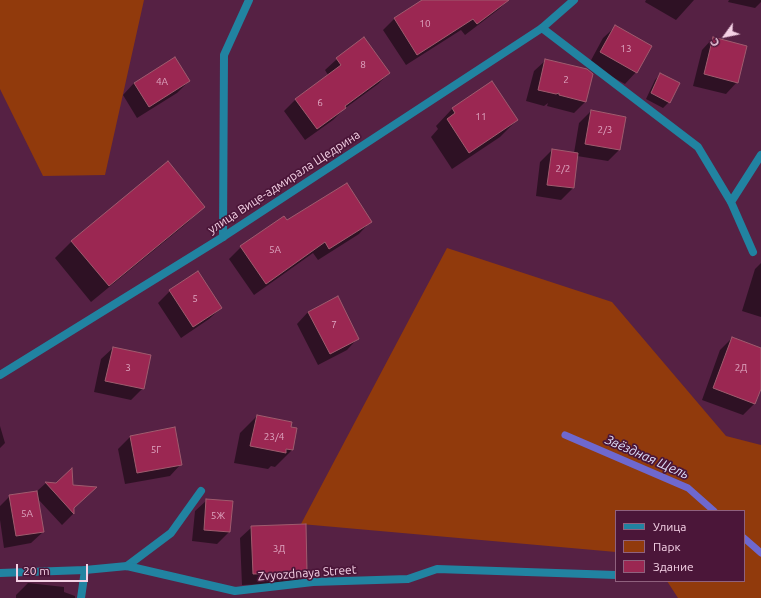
<!DOCTYPE html>
<meta charset="utf-8">
<style>
body{margin:0}
#map{position:relative;width:761px;height:598px;overflow:hidden;background:#562144;font-family:Ubuntu,sans-serif}
canvas{display:block}
.legend{position:absolute;left:615px;top:510px;width:130px;height:72px;box-sizing:border-box;background:#4b1639;border:1px solid #8f617e;margin:0;padding:5px 7px;list-style:none;font-size:12px;color:#f4d1e5}
.legend li{display:flex;align-items:center;gap:8px;height:20px}
.legend b{width:20px;border:1px solid #8f617e}
.north{position:absolute;left:705px;top:16px;width:40px;height:40px;-webkit-text-stroke:3px #4b1639;paint-order:stroke;rotate:237deg;font-size:11px;font-weight:700;line-height:16px;text-align:center;color:#f4d1e5}
.north::after{content:'';display:block;margin:auto;width:14px;height:18px;background:#f4d1e5;clip-path:polygon(50% 0,100% 100%,50% 72%,0 100%)}
.scale{position:absolute;left:16px;top:564px;width:72px;height:18px;box-sizing:border-box;border:2px solid #f4d1e5;border-top:0;padding-left:5px;font-size:12px;line-height:14px;white-space:nowrap;color:#f4d1e5;-webkit-text-stroke:3px #4b1639;paint-order:stroke}
</style>
<div id="map">
<canvas width="761" height="598"></canvas>
<ul class="legend">
<li><b style="height:5px;background:#2183a1"></b>Улица</li>
<li><b style="height:11px;background:#913a0c"></b>Парк</li>
<li><b style="height:11px;background:#9b2752"></b>Здание</li>
</ul>
<div class="north">С</div>
<div class="scale">20 m</div>
</div>
<script>
const g = document.querySelector('canvas').getContext('2d');
g.lineJoin = 'round';
function fillPath(path, color) {
  g.fillStyle = color;
  g.fill(path, 'evenodd');
}
function shape(rows) {
  const path = new Path2D();
  for (const r of rows) {
    path.moveTo(r[0], r[1]);
    for (let i = 2; i < r.length; i += 2) path.lineTo(r[i], r[i + 1]);
  }
  return path;
}
function stroke(path, color, width, dash) {
  g.strokeStyle = color;
  g.lineWidth = width;
  g.lineCap = dash ? 'butt' : 'round';
  g.setLineDash(dash || []);
  g.stroke(path);
}
function write(font, color, halo, rows, align = 'center') {
  g.font = font + ' Ubuntu,sans-serif';
  g.lineWidth = 3.5;
  g.setLineDash([]);
  g.textBaseline = 'middle';
  g.strokeStyle = halo;
  g.fillStyle = color;
  for (const [text, x, y, turn = 0] of rows) {
    g.save();
    g.translate(x, y);
    g.rotate((+turn || 0) * Math.PI / 180);
    g.textAlign = isNaN(turn) ? turn : align;
    if (halo) g.strokeText(text, 0, 0);
    g.fillText(text, 0, 0);
    g.restore();
  }
}
fillPath(shape([
 [0,0,144,0,105,175,43,176,0,89],
 [447,248,612,302,726,436,761,445,761,598,678,598,667,581,744,581,744,511,616,511,616,552,301,524]
]), '#913a0c');
fillPath(shape([
 [424,0,508,0,499,9,465,35,461,30,406,65,383,30,395,18],
 [646,0,694,0,676,20,645,2],
 [729,0,761,0,761,2,755,8,728,2],
 [615,27,636,72,625,84,589,64,603,38],
 [713,38,737,82,726,94,693,86,702,50],
 [364,39,389,73,378,84,344,109,333,120,305,140,284,111,296,99,328,75,325,70,337,59],
 [546,60,585,102,574,113,547,106,548,103,544,106,526,101,534,71],
 [660,75,669,102,663,108,646,99,655,80],
 [189,81,177,93,137,118,123,95,134,83],
 [492,83,517,120,500,137,452,169,431,137,438,129,436,126,452,109],
 [591,111,619,150,608,161,577,156,573,188,561,200,536,196,540,162,552,150,574,153,579,123],
 [203,207,187,223,91,302,55,258,72,241],
 [284,217,287,222,370,222,359,234,318,260,313,253,254,295,229,259,241,247],
 [761,263,761,317,742,311,755,269],
 [198,273,221,308,209,319,181,338,158,303,170,291],
 [308,312,358,338,347,350,318,365,297,324],
 [732,338,761,349,761,386,754,404,743,415,702,400,720,350],
 [113,348,150,356,143,388,131,400,94,392,101,359],
 [257,416,296,429,292,450,275,467,271,466,268,469,234,463,240,433],
 [0,426,5,443,0,448],
 [174,428,181,464,170,476,125,484,118,449,130,437],
 [46,483,56,484,73,509,73,514,62,525,37,498,43,532,31,543,4,548,0,520,0,506,10,496,36,492],
 [207,500,229,532,217,544,192,541,195,511],
 [252,527,306,572,295,583,242,585,240,538],
 [28,583,64,587,64,592,75,596,75,598,16,598,16,595]
]), '#0007');
stroke(shape([
 [565,435,688,488,714,511],
 [744,538,761,553]
]), '#6e68cf', 7);
const building = shape([
 [422,0,509,0,477,24,473,19,417,55,394,18,422,0],
 [615,25,652,46,637,73,600,52,615,25],
 [364,37,390,73,345,106,346,108,317,129,295,99,341,65,336,58,364,37],
 [713,37,747,46,738,83,704,74,713,37],
 [175,57,190,81,149,107,134,83,175,57],
 [545,59,587,69,593,74,586,102,559,95,559,93,556,94,538,90,545,59],
 [660,73,680,83,670,103,651,93,660,73],
 [492,81,518,120,469,153,447,119,455,113,452,108,492,81],
 [591,110,626,117,620,150,585,144,591,110],
 [552,149,578,153,574,188,547,185,552,149],
 [168,161,205,207,109,286,71,241,168,161],
 [347,183,372,222,329,249,325,242,266,284,240,246,284,216,287,220,347,183],
 [198,271,222,308,193,327,169,290,198,271],
 [338,296,359,339,330,354,308,312,338,296],
 [732,337,761,348,761,389,755,404,713,388,732,337],
 [113,347,151,355,144,389,105,381,113,347],
 [257,415,292,422,291,427,297,428,293,450,286,449,286,453,250,446,257,415],
 [175,427,182,465,137,473,130,436,175,427],
 [72,468,73,485,97,487,74,508,74,514,45,482,56,483,72,468],
 [37,491,44,532,16,536,9,495,37,491],
 [206,499,233,501,230,532,204,530,206,499],
 [306,524,307,572,253,574,251,526,306,524]
]);
fillPath(building, '#9b2752');
stroke(building, '#9f5b6e', 1);
stroke(shape([
 [542,28,698,147,731,202,753,252],
 [731,202,761,155],
 [223,237,224,55,249,0],
 [127,566,171,533,201,491],
 [81,598,85,570]
]), '#2183a1', 8);
stroke(shape([
 [0,375,223,237,542,28,574,0],
 [0,573,85,570,127,566,235,591,313,582,408,579,437,569,616,575]
]), '#2183a1', 8);
write('10px', '#dea6c0', null, [
 ["10",425,24],
 ["13",626,49],
 ["8",363,65],
 ["2",566,80],
 ["4А",162,82],
 ["6",320,103],
 ["11",481,117],
 ["2/3",605,130],
 ["2/2",563,169],
 ["5А",275,250],
 ["5",195,299],
 ["7",334,325],
 ["3",128,368],
 ["2Д",741,368],
 ["23/4",274,437],
 ["5Г",156,450],
 ["5А",27,514],
 ["5Ж",218,516],
 ["3Д",279,549]
]);
write('12px', '#f4d1e5', '#4b1639', [
 ["улица Вице-адмирала Щедрина",284,182,-33],
 ["Zvyozdnaya Street",307,573,-4]
]);
write('italic 13px', '#dddef9', '#4b1639', [
 ["Звёздная Щель",647,457,24]
]);
</script>
